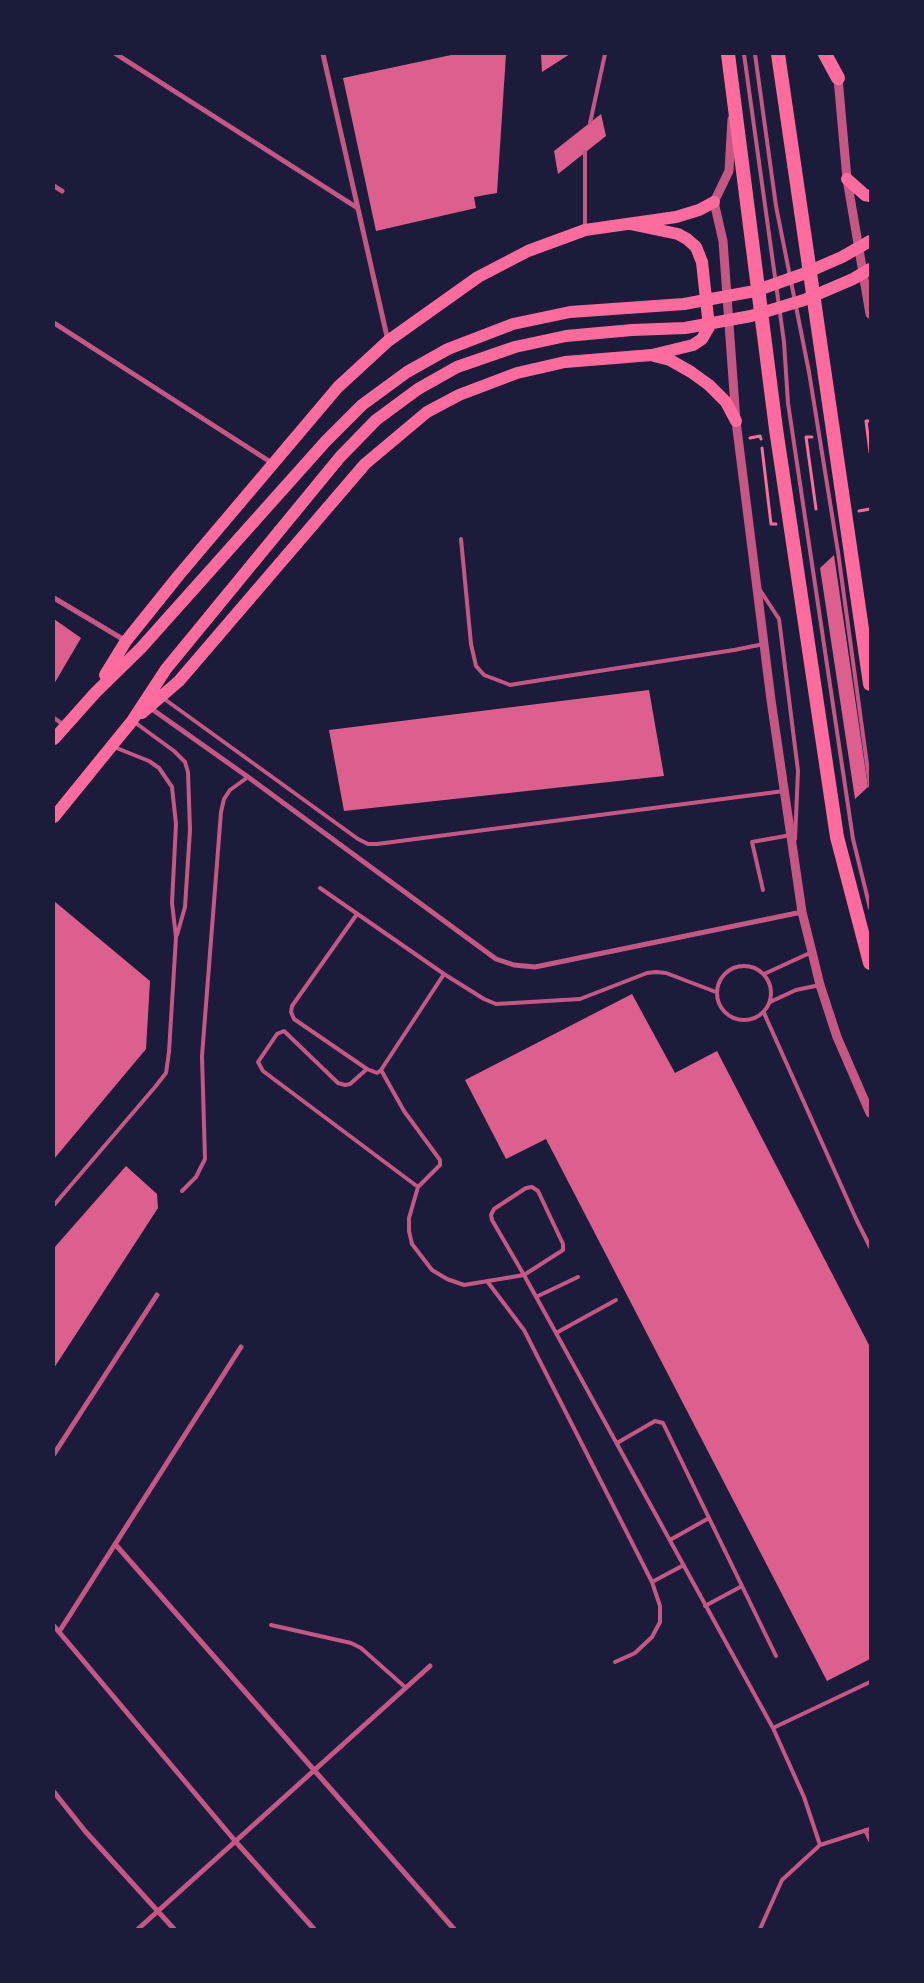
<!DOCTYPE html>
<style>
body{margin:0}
#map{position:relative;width:924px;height:1983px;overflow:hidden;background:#1b1b3a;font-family:"IBM Plex Sans",sans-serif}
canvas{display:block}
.frame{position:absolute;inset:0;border:55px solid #1b1b3a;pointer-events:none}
</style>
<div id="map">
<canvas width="924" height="1983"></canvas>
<div class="frame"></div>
</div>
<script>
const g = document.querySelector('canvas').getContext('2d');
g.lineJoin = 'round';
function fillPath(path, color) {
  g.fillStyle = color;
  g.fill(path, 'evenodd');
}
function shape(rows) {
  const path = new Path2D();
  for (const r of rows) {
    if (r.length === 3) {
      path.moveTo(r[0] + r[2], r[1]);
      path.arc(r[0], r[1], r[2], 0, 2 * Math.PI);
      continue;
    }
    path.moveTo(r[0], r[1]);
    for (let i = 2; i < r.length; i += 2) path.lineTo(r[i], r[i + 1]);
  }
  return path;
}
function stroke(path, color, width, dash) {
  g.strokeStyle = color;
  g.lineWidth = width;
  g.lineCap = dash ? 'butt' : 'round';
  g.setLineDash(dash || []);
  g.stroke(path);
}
fillPath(shape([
 [456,54,506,54,497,193,474,197,476,208,376,231,343,78],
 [541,54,570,54,542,72],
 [601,114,606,136,558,174,554,151],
 [834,555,868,787,855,799,820,568],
 [54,619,81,638,54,684],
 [649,690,664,776,344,811,329,730],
 [54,901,150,981,146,1049,54,1159],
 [632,994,675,1073,717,1051,870,1347,870,1659,827,1681,546,1139,506,1159,465,1080],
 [126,1166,157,1194,158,1208,54,1368,54,1248]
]), '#dd5f8e');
stroke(shape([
 [870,421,866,421,870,452],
 [812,437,806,437,816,509],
 [750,438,760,436,761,439],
 [762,448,771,524,776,524],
 [859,511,870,509]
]), '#ff6b9d', 3);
stroke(shape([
 [744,54,784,342,788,403,853,839,870,908],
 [755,54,776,206,809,372,838,552,870,786],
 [590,123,605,54],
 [585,228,585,152],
 [461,539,471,644,476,666,484,675,500,681,510,685,522,683,734,650,764,644],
 [760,590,779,619,798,771,795,839],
 [163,698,358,839,368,844,377,844,784,791],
 [54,718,64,725],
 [133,721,174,751,185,762,188,772,190,830,185,907,177,935],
 [320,888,444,974,484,999,496,1004,580,999,647,973,656,972,666,973,716,992],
 [763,890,752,842,791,835],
 [357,914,292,1006,291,1012,294,1019,367,1069,377,1073,381,1070,444,974],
 [744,993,27],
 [764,974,812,952],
 [770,1002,796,990,820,985],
 [764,1013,857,1221,870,1247],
 [367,1069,350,1084,345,1085,338,1083,284,1031,277,1034,258,1062,263,1071,418,1187,440,1165,440,1160,404,1111,381,1070],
 [418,1187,409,1218,409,1231,412,1244,432,1270,447,1279,464,1285,524,1275,563,1250,563,1244,538,1191,532,1187,526,1188,494,1209,491,1215,492,1220,524,1275,556,1333,773,1728,804,1797,820,1845],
 [182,1191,196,1177,205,1159,202,1056,221,812,224,799,230,790,248,777],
 [54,1205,155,1087,166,1073,169,1052,176,937,172,903,176,824,172,787,159,768,149,761,114,747],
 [487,1281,524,1330,652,1582,660,1606,660,1622,652,1637,635,1653,615,1662],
 [536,1297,578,1277],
 [556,1333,616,1300],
 [617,1443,655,1421,663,1423,709,1518,670,1540],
 [652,1582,682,1566],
 [742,1586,776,1656],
 [705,1606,742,1586,709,1518],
 [271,1625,351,1643,361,1648,406,1688],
 [773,1728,870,1682],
 [865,1830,870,1840],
 [760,1929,782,1880,820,1845,870,1829]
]), '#c65784', 4);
stroke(shape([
 [116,54,356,207],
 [323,54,388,341],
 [54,186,62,191],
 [54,323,272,463],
 [54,598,126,641],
 [149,707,248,777,496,959,514,965,535,967,802,912],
 [54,1454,157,1295],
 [115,1544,454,1929],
 [54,1626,236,1842,314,1929],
 [59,1632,241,1347],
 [54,1792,85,1831,174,1929],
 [138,1929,430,1666]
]), '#c65784', 5);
stroke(shape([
 [838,78,847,179,870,314],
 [732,119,729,171,714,202,723,241,736,421,771,700,802,912,812,952,820,985,837,1037,870,1113]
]), '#c65784', 9);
stroke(shape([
 [847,179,865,195,870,196],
 [654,356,670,360,691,372,709,385,726,402,736,421],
 [105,675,126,641,179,575,338,387,388,341,478,277,528,251,585,230,676,217,699,210,714,202],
 [142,713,179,681,365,464,427,412,459,395,517,373,565,362,652,355,693,345,702,339,709,327,702,262,696,247,687,239,678,234,630,224],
 [54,739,95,693,141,648,326,441,362,405,407,372,448,349,513,324,570,312,684,304,755,291,803,274,842,257,870,241],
 [54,817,132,721,166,669,340,457,376,420,418,389,457,367,515,347,566,336,632,330,685,328,751,316,804,300,853,279,870,269]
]), '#ff6b9d', 12);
stroke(shape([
 [728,54,776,429,837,837,870,963],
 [778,54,870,684],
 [825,54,838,78]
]), '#ff6b9d', 14);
</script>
